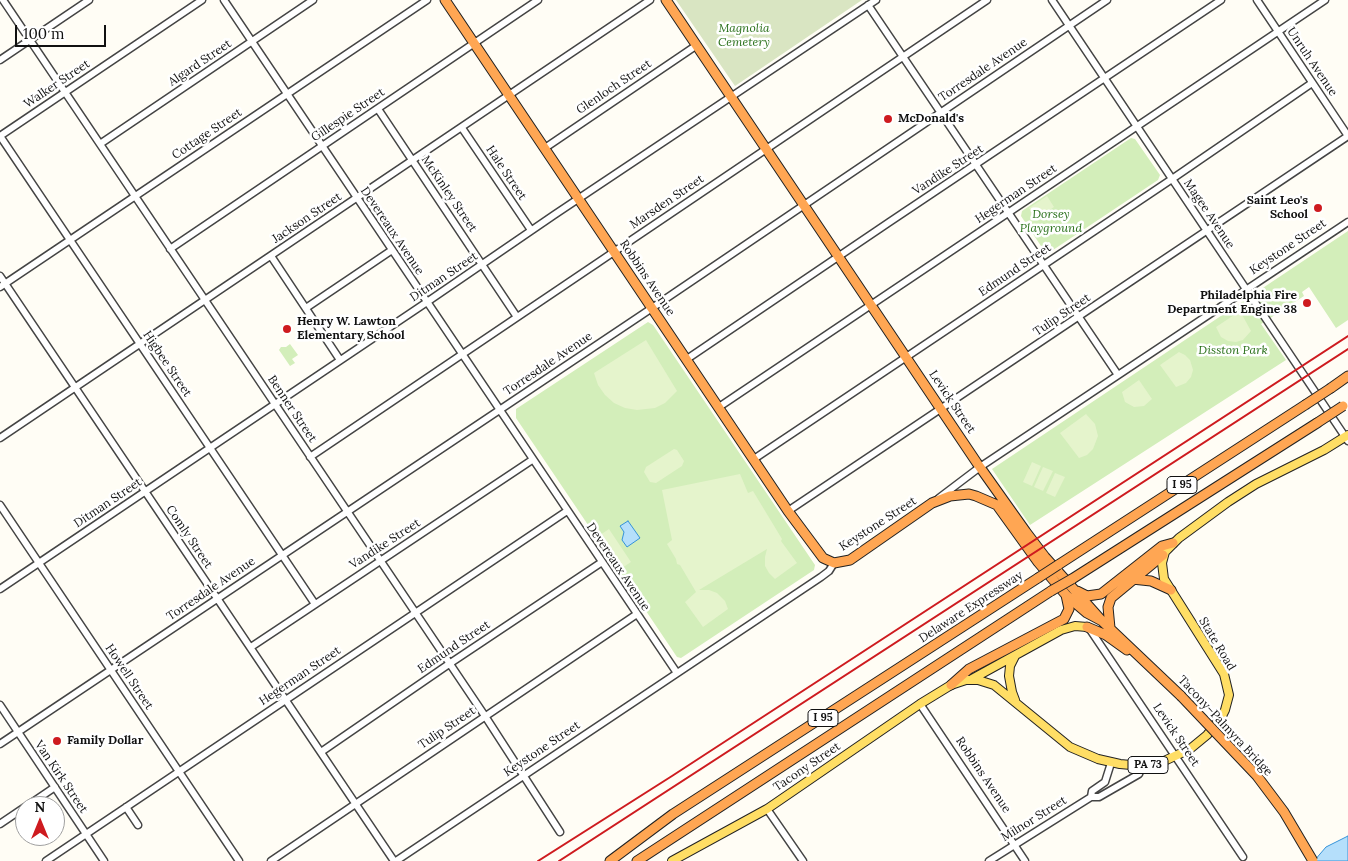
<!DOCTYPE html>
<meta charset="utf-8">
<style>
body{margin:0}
#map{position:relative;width:1348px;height:861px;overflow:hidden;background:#fffdf5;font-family:Lora,serif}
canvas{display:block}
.north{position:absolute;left:15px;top:796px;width:50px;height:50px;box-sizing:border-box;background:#fff;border:1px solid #a0a0a0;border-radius:50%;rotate:0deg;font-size:14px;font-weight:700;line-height:20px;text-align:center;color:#111}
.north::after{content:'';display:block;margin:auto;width:18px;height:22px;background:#ce1b1f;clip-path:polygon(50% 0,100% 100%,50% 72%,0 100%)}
.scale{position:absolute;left:15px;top:25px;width:91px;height:22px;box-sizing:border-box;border:2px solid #111;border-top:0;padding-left:6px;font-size:15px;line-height:18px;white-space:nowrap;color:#111;-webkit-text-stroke:4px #fff;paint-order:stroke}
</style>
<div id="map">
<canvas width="1348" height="861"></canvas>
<div class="north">N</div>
<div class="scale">100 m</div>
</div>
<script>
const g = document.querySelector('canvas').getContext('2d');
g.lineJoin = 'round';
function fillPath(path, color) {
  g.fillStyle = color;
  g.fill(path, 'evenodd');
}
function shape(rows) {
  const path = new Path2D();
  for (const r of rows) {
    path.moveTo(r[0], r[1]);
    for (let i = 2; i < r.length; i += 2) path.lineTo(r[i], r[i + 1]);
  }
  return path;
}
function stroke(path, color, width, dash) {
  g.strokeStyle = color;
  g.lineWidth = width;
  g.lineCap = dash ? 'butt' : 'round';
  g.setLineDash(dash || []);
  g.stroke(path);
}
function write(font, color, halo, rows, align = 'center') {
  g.font = font + ' Lora,serif';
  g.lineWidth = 5;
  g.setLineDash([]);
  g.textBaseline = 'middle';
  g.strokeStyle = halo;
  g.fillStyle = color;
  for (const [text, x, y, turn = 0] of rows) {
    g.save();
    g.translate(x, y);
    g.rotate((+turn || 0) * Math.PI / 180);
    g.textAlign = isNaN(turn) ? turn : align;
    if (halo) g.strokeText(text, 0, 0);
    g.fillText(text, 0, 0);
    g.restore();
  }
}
fillPath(shape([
 [1131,138,1135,139,1160,175,1158,180,1050,252,1045,252,1021,216,1022,211],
 [1348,231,1348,320,1336,328,1309,287,1302,292,1304,296,1261,324,1286,360,1030,525,992,469],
 [648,322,653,325,815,565,814,570,681,658,677,657,516,418,516,409],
 [290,344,298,355,292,359,295,363,290,366,279,350,281,347,286,347]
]), '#d3eeba');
fillPath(shape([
 [676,0,862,0,735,86]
]), '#d9e5c2');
fillPath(shape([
 [1047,196,1054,207,1037,219,1029,208],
 [1240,311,1251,331,1243,340,1236,342,1228,341,1221,337,1216,327],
 [646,340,677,391,665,403,655,408,637,410,625,408,614,403,605,395,598,385,594,373],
 [1179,352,1185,355,1190,360,1193,370,1191,377,1186,383,1176,387,1160,365],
 [1139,380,1152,399,1144,406,1134,407,1125,402,1122,392],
 [1086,414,1095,424,1098,436,1093,449,1087,455,1079,458,1060,433],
 [674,449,677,450,684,461,682,466,656,483,650,482,644,472,646,467],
 [1032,462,1041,466,1032,486,1023,482],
 [1043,467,1053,471,1043,491,1034,487],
 [1055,473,1065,477,1055,497,1046,493],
 [740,474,748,493,753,491,782,539,781,541,797,563,775,579,769,573,765,566,765,557,767,549,699,590,709,590,717,593,725,601,728,609,703,627,685,602,696,592,680,565,677,564,676,559,667,544,672,540,662,490],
 [609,529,631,562,619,570,597,537]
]), '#e5f4cc');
const water = shape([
 [628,521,640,538,627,547,622,540,624,532,620,526,628,521],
 [1348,836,1348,861,1314,861,1326,847,1348,836]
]);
fillPath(water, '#b5dffb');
stroke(water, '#3593d9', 1);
const minor = shape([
 [3,0,485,716,560,832],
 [202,0,0,136,315,604],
 [224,0,677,673],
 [1052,0,1348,441],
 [1257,0,1348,136],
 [868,5,1118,375],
 [0,60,89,0],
 [378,109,517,317],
 [462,128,531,230],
 [100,144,313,0],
 [545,148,697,45],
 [170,249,538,0],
 [271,256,340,360],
 [0,276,394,861],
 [0,287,427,0],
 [306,308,392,250],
 [687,359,888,223,1221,0],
 [719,407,1325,0],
 [0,438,650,0],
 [310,457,987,0],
 [754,459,1172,179,1312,83],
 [939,498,980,467,1348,222],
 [0,505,239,861],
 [788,511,1348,136],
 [0,589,427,302,554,215,876,0],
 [1089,628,1243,857],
 [251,647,532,460],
 [920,704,1025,861],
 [0,705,104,861],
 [0,744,652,308,1107,0],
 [321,752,449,664,602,562],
 [1091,797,1092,791,1105,782,1111,763],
 [27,806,55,787],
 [126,807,138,825],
 [767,809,803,861],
 [0,824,25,807],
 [46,861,567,511],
 [271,861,637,614],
 [396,861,821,577,829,571,834,563],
 [989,861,1091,797,1099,797,1139,774,1142,766]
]);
const major = shape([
 [972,679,1061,630,1075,626,1087,627],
 [1015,700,1012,692,1009,676,1010,666,1015,656],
 [672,861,767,809,920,704,951,685,966,680,978,680,994,685,1070,747,1098,759,1120,764,1142,766,1162,762,1190,749,1207,735,1221,718,1225,710,1229,695,1224,674,1164,579,1162,563,1165,552,1179,538,1228,502,1256,484,1324,450,1348,435]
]);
const highway = shape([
 [445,0,788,511,823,558,834,563,850,560,932,503,950,496,969,494,976,496,997,505,1038,562,1066,595,1087,613,1102,621],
 [666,0,977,463,1026,532,1045,557,1102,621,1181,696],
 [1331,388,1348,376],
 [1058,565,1305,405],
 [1072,579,1317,423],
 [1132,579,1151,581,1171,590],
 [1077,591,1087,596,1101,594,1162,546,1173,543],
 [1087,627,1106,635,1127,650],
 [1110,628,1108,607,1111,598,1163,555],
 [951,685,969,669,1064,619,1069,609,1066,595],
 [610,861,673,814,1038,578],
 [637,861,1051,591]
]);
stroke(minor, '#444', 9);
stroke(major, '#222', 10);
stroke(highway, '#222', 11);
stroke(minor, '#fff', 6);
stroke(major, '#ffde65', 8);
stroke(highway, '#ffa653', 9);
stroke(shape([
 [538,861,672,776,1348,336],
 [559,861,1348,349]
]), '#ce1b1f', 2);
const highwayBridge = shape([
 [1305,405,1331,388],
 [1317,423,1343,406],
 [1038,578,1058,565],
 [1051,591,1072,579],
 [1181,696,1257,776,1284,812,1313,861]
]);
stroke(highwayBridge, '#222', 11, []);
stroke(highwayBridge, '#ffa653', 9);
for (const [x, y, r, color] of [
 [888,119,5,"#ce1b1f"],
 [1318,208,5,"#ce1b1f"],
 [1307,303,5,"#ce1b1f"],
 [287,329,5,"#ce1b1f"],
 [57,741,5,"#ce1b1f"]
]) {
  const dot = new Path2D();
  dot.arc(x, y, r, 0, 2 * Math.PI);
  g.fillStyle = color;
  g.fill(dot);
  stroke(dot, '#fff', 2);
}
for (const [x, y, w] of [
 [1182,485,30],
 [823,718,30],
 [1148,765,40]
]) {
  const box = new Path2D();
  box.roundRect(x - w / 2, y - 8.5, w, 17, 4);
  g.fillStyle = '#fff';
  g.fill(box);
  stroke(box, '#111', 1);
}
write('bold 11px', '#111', null, [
 ["I 95",1182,485],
 ["I 95",823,718],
 ["PA 73",1148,765]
]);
write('italic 12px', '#29701a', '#fff', [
 ["Magnolia",744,29],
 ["Cemetery",744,43],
 ["Dorsey",1051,215],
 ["Playground",1051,229],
 ["Disston Park",1233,351]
]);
write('12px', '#111', '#fff', [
 ["Unruh Avenue",1312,62,56],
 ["Algard Street",200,63,-34],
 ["Torresdale Avenue",983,70,-34],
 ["Walker Street",57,84,-34],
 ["Glenloch Street",614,87,-34],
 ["Gillespie Street",348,115,-34],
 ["Cottage Street",207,134,-34],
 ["Vandike Street",948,170,-33],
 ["Hale Street",506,173,56],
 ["McKinley Street",449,194,56],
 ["Hegerman Street",1016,194,-34],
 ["Marsden Street",667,202,-34],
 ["Magee Avenue",1209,214,56],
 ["Jackson Street",307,218,-34],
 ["Devereaux Avenue",392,231,56],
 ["Keystone Street",1288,247,-34],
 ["Edmund Street",1015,270,-34],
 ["Ditman Street",444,277,-34],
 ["Robbins Avenue",647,278,56],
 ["Tulip Street",1062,315,-34],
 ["Higbee Street",167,364,56],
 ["Torresdale Avenue",548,364,-34],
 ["Levick Street",952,402,56],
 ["Benner Street",292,409,56],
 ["Ditman Street",108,503,-34],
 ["Keystone Street",878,524,-33],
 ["Comly Street",189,537,56],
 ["Vandike Street",385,544,-33],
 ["Devereaux Avenue",618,567,56],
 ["Torresdale Avenue",211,589,-34],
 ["Delaware Expressway",971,607,-33],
 ["State Road",1217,644,59],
 ["Edmund Street",454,647,-34],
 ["Hegerman Street",300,676,-34],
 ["Howell Street",129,677,56],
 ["Tacony–Palmyra Bridge",1225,726,47],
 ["Tulip Street",447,728,-34],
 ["Levick Street",1176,735,56],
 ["Keystone Street",542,749,-34],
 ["Tacony Street",807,767,-34],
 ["Robbins Avenue",983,775,56],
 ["Van Kirk Street",61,777,56],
 ["Milnor Street",1034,819,-32]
]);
write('bold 12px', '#111', '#fff', [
 ["McDonald's",898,119],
 ["Saint Leo's",1308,201,"right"],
 ["School",1308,215,"right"],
 ["Philadelphia Fire",1297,296,"right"],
 ["Department Engine 38",1297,310,"right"],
 ["Henry W. Lawton",297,322],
 ["Elementary School",297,336],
 ["Family Dollar",67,741]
], 'left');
</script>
